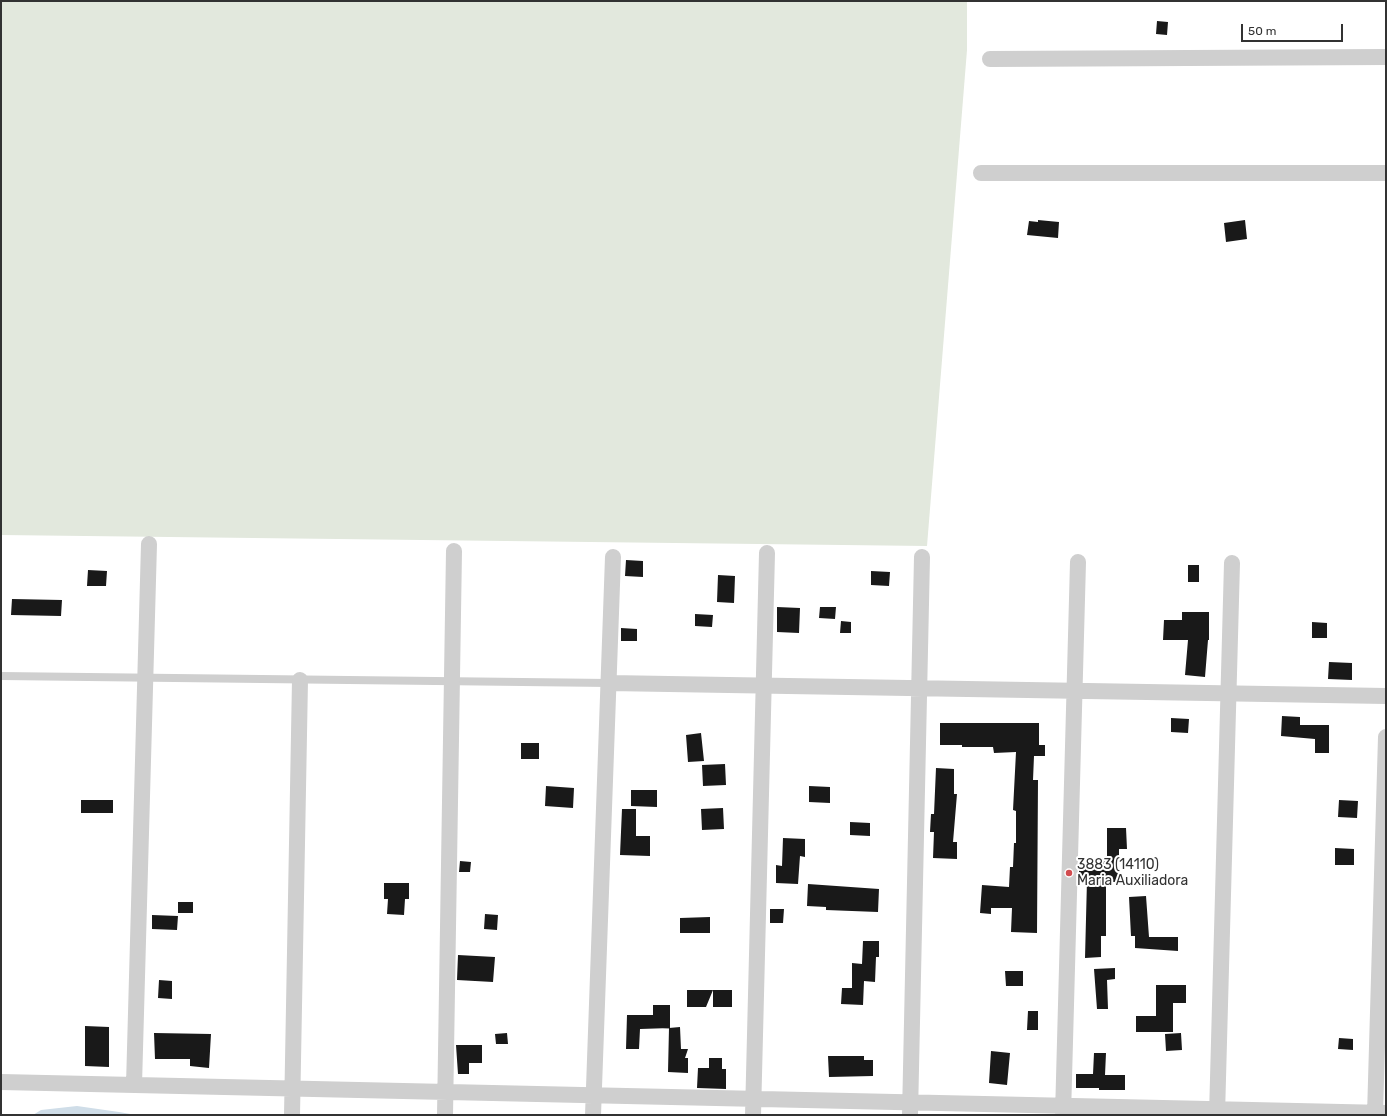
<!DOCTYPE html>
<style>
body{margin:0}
#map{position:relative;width:1387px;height:1116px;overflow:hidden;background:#fff;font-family:Rubik,sans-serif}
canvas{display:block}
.frame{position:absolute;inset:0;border:2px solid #323232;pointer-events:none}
.scale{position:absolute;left:1241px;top:24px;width:102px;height:18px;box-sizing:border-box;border:2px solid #323232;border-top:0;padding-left:5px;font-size:12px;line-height:14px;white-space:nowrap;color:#323232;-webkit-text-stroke:3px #fff;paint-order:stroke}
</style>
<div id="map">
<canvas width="1387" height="1116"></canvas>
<div class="frame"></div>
<div class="scale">50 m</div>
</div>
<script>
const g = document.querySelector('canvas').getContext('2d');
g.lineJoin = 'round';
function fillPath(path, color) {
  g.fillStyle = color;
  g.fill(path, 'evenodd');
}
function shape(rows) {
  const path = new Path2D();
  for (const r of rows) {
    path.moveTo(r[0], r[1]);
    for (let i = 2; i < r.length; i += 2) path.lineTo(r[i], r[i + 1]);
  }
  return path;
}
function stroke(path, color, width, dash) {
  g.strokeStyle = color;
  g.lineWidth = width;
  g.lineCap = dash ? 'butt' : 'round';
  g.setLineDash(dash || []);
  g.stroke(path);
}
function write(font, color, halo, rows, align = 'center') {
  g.font = font + ' Rubik,sans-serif';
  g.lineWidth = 4;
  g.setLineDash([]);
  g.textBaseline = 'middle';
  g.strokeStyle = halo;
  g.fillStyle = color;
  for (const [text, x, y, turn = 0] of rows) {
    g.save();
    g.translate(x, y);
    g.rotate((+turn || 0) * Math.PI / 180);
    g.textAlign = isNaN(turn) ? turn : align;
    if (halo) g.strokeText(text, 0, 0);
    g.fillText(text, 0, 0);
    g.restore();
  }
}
fillPath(shape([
 [1,1,967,1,967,50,927,546,1,535]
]), '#e2e8dd');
fillPath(shape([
 [77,1106,119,1112,136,1115,33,1115,41,1110]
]), '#cfdde8');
fillPath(shape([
 [1157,21,1168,22,1167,35,1156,34],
 [1038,220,1059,222,1058,238,1027,235,1029,221,1038,222],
 [1245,220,1247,239,1226,242,1224,223],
 [626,560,643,561,643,577,625,576],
 [1188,565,1199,565,1199,582,1188,582],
 [88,570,107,571,106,586,87,586],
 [871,571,890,572,889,586,871,585],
 [718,575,735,576,734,603,717,602],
 [12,599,62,600,61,616,11,615],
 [777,607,800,608,799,633,777,632],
 [820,607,836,607,835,619,819,618],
 [1182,612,1209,612,1209,640,1208,640,1205,677,1185,675,1188,640,1163,640,1164,620,1182,620],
 [695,614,713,615,712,627,695,626],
 [841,621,851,622,851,633,840,633],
 [1312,622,1327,623,1327,638,1312,638],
 [621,628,637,629,637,641,621,641],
 [1329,662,1352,663,1352,680,1328,679],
 [1282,716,1300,717,1300,725,1329,725,1329,753,1315,753,1315,739,1281,736],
 [1171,718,1189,719,1188,733,1171,732],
 [940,723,1039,723,1039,745,1045,745,1045,756,1034,756,1033,780,1038,780,1037,933,1011,932,1012,908,991,908,991,914,980,913,982,885,1009,887,1010,867,1013,867,1014,843,1016,843,1016,811,1013,810,1016,752,994,753,993,747,962,747,962,745,940,745],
 [701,733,704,761,688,762,686,735],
 [521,743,539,743,539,759,521,759],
 [725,764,726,785,703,786,702,765],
 [936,768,954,769,954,794,957,794,953,842,957,842,957,859,933,858,934,832,930,832,931,814,934,814],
 [546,786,574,788,573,808,545,806],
 [809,786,830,787,830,803,809,802],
 [631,790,657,790,657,807,631,806],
 [81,800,113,800,113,813,81,813],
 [1339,800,1358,801,1357,818,1338,817],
 [723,808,724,829,702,830,701,809],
 [622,809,636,809,636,836,650,836,650,856,620,855],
 [850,822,870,823,870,836,850,835],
 [1107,828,1126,828,1127,849,1119,849,1119,882,1106,882,1106,936,1101,936,1101,957,1085,958,1087,880,1079,880,1079,862,1101,862,1101,860,1107,860],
 [783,838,805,839,805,857,800,856,798,884,776,883,776,865,782,866],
 [1335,848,1354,849,1354,865,1335,865],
 [460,861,471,862,470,872,459,872],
 [384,883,409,883,409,899,405,899,404,915,387,914,388,899,384,899],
 [808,884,879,889,878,912,826,910,826,907,807,906],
 [1146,896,1149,937,1178,937,1178,951,1135,948,1135,936,1131,936,1129,897],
 [178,902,193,902,193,913,178,913],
 [770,909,784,909,783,923,770,923],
 [485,914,498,915,497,930,484,929],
 [152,915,178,916,177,930,152,929],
 [710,917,710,933,680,933,680,918],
 [863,941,879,941,879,957,876,957,875,982,864,981,863,1005,841,1004,842,988,852,988,852,963,862,964],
 [458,955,495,957,493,982,457,980],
 [1115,968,1115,979,1107,980,1108,1009,1097,1009,1094,969],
 [1005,971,1023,971,1023,986,1006,986],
 [159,980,172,981,172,999,158,998],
 [1156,985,1186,985,1186,1003,1173,1003,1173,1032,1136,1032,1136,1016,1156,1016],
 [687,990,713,990,706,1007,687,1007],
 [713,990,732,990,732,1007,713,1007],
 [653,1005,670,1005,670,1028,640,1029,639,1049,626,1049,627,1015,653,1015],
 [1028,1011,1038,1011,1038,1030,1027,1030],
 [85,1026,109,1027,109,1067,85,1066],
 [680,1027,681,1049,688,1049,685,1058,688,1058,688,1073,668,1072,669,1028],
 [154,1033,211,1034,209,1068,190,1066,190,1059,155,1059],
 [507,1033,508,1044,496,1044,495,1034],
 [1181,1033,1182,1050,1166,1051,1165,1034],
 [1339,1038,1353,1039,1353,1050,1338,1049],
 [456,1045,482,1045,482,1063,469,1063,469,1074,458,1074],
 [991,1051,1010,1053,1007,1085,989,1083],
 [1094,1053,1106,1053,1105,1075,1125,1075,1125,1090,1099,1090,1099,1088,1076,1088,1076,1074,1093,1074],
 [828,1056,864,1056,864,1060,873,1060,873,1076,829,1077],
 [709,1058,722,1058,722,1069,726,1069,726,1089,697,1088,698,1068,709,1068]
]), '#191919');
stroke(shape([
 [1,676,609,683]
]), '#cfcfcf', 8);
stroke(shape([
 [990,59,1386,57],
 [981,173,1386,173],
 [609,683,1386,696],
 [1,1082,1386,1113],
 [134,1085,149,544],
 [292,1115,300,680],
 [445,1115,454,551],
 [593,1115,613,557],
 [753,1115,767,553],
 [910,1115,922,557],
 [1063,1115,1078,562],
 [1217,1115,1232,563],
 [1375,1115,1386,737]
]), '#cfcfcf', 16);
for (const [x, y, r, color] of [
 [1069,873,4,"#d24c4f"]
]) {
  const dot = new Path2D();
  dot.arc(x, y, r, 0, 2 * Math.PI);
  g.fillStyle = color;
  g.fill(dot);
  stroke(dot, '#fff', 1.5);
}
write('14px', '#323232', '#fff', [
 ["3883 (14110)",1077,865],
 ["Maria Auxiliadora",1077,881]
], 'left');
</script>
